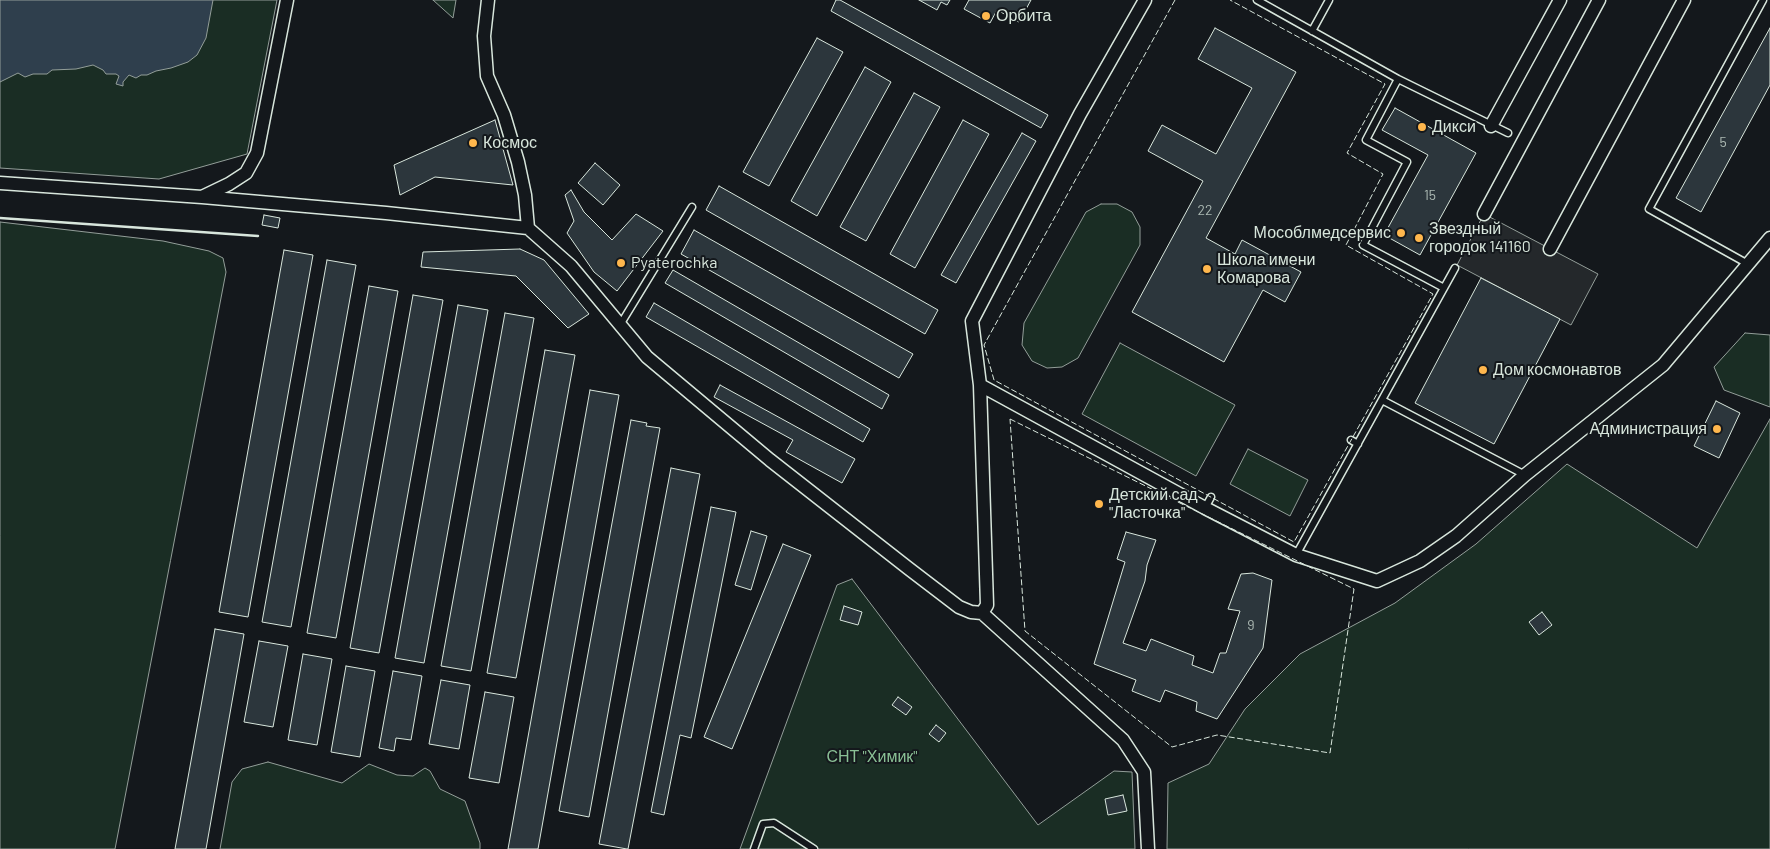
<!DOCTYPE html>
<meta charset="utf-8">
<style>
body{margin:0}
canvas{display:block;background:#14181c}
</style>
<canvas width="1770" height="849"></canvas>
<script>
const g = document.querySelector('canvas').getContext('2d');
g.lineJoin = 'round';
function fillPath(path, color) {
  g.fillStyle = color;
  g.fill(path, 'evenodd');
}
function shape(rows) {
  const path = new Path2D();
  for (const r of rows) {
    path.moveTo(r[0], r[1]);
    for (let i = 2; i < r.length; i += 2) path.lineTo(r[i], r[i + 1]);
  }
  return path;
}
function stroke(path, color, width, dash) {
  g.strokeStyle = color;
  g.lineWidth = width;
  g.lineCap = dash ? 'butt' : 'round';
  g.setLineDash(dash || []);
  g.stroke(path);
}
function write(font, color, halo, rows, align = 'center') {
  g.font = font + ' Barlow,sans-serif';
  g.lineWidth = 4;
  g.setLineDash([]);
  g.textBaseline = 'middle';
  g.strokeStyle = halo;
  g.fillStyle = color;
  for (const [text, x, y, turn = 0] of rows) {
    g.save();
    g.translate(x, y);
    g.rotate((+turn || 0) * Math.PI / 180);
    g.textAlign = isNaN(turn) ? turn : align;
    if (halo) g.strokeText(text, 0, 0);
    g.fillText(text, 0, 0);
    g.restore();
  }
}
const green = shape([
 [0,0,277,0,247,154,159,179,0,168,0,0],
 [433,0,456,0,453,18,433,0],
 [1101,204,1117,204,1132,212,1140,227,1140,245,1078,358,1062,367,1047,368,1032,361,1022,345,1024,323,1086,212,1101,204],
 [0,222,163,241,209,251,223,258,226,272,115,849,0,849,0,222],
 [1745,333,1770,335,1770,407,1724,390,1714,367,1745,333],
 [1120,343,1235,405,1196,476,1082,414,1120,343],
 [1770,419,1770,849,1167,849,1168,783,1209,764,1245,709,1300,654,1395,603,1476,544,1567,464,1697,548,1770,419],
 [1248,449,1308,480,1290,516,1230,484,1248,449],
 [852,579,1038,825,1114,771,1132,772,1135,849,740,849,837,585,852,579],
 [268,762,342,783,369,764,397,775,413,776,425,768,430,771,440,789,465,801,480,843,480,849,220,849,232,782,242,769,268,762]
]);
fillPath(green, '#1a2d24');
stroke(green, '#939e99', 1);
const parking = shape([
 [1484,214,1598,274,1571,325,1457,265,1484,214]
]);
fillPath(parking, '#24282b');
stroke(parking, '#939e99', 1);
const water = shape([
 [0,0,213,0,206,38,197,55,188,62,171,68,156,71,147,75,141,75,136,78,129,75,123,82,123,86,116,84,119,76,116,74,106,74,103,70,93,65,76,69,52,70,47,74,33,74,25,77,18,73,0,82,0,0]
]);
fillPath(water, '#2f3f4d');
stroke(water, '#939e99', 1);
const building = shape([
 [836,0,840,0,1048,115,1041,128,831,11,836,0],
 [919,0,950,0,947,5,941,2,937,10,919,0],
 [969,0,1031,0,1019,22,997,10,990,23,964,9,969,0],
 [1215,28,1296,72,1206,238,1235,254,1242,240,1301,272,1285,302,1263,290,1224,362,1132,312,1203,181,1148,151,1162,125,1216,154,1252,88,1198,59,1215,28],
 [1770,28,1770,85,1701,212,1676,198,1770,28],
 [817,38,843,52,769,186,743,172,817,38],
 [865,67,891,82,817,216,791,201,865,67],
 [914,93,940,107,866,241,840,227,914,93],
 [1395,108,1476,153,1420,255,1384,235,1428,155,1382,130,1395,108],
 [495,120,513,185,435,177,400,195,394,165,495,120],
 [963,120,989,134,915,268,890,254,963,120],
 [1022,133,1036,141,956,283,941,275,1022,133],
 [595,163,620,185,603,205,578,183,595,163],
 [719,186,938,310,925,334,706,210,719,186],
 [571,190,584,212,612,240,636,214,663,231,617,291,594,272,567,233,574,221,565,195,571,190],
 [264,215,280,218,278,228,262,225,264,215],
 [694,230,913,354,899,378,681,254,694,230],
 [520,249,544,260,589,314,568,328,516,276,421,267,423,252,520,249],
 [284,250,313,255,248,617,219,612,284,250],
 [327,260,356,265,291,627,262,622,327,260],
 [673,270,889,395,882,409,665,283,673,270],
 [1481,278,1560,319,1494,444,1415,403,1481,278],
 [369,286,398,291,336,638,307,633,369,286],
 [413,295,443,300,379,653,350,648,413,295],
 [654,303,870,429,863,442,646,317,654,303],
 [458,305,488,310,424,663,395,658,458,305],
 [505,313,534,318,471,671,441,666,505,313],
 [545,350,575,355,516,678,487,673,545,350],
 [720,385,855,459,842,483,786,452,793,440,714,397,720,385],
 [590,390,619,395,538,849,508,849,590,390],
 [1716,401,1740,413,1719,458,1694,446,1716,401],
 [631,420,647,423,646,426,660,428,589,817,559,811,631,420],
 [671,468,700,474,628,849,627,849,599,844,671,468],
 [711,507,736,512,691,738,680,735,664,815,651,812,711,507],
 [751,531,767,536,751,590,735,585,751,531],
 [1126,532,1156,540,1147,565,1145,581,1123,643,1146,651,1151,639,1194,656,1192,665,1213,673,1220,653,1226,653,1240,611,1228,609,1241,574,1253,573,1272,580,1263,648,1217,719,1196,711,1197,702,1165,690,1160,702,1132,691,1136,680,1094,664,1125,562,1117,559,1126,532],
 [783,544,811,555,732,749,704,737,783,544],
 [844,606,862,612,858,625,840,620,844,606],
 [1542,612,1552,625,1539,635,1529,622,1542,612],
 [215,629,244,634,206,849,175,849,215,629],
 [259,641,288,646,273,727,244,722,259,641],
 [303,654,332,659,317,745,288,740,303,654],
 [346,666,375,671,360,757,331,752,346,666],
 [393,671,422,676,411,740,396,738,394,751,379,748,393,671],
 [441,680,470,685,459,749,429,744,441,680],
 [485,692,514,697,499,783,469,778,485,692],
 [898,697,912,707,906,715,892,705,898,697],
 [936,725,946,733,939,742,929,734,936,725],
 [1123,795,1127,811,1108,815,1105,799,1123,795]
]);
fillPath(building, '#2c363c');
stroke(building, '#d8e6dc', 1);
const lane = shape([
 [1257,0,1398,79,1508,133],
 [1312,31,1329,0],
 [1398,79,1366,140,1407,162,1363,245,1444,288],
 [1748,264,1649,209,1763,0],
 [620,325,692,207],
 [1382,400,1525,475],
 [1351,440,1358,444],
 [1205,508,1211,497],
 [1296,555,1455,268],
 [754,849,763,824,774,823,814,849]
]);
const street = shape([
 [488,0,484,36,487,76,504,115,518,162,525,195,528,228],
 [1491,126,1560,0],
 [0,183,202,197,386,213,528,228,571,266,647,357,770,460,908,568,959,607,971,612,982,613,1123,740,1144,772,1148,849],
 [202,197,229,184,246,173,257,153,287,0],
 [1484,214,1599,0],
 [1550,249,1684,0],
 [980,385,1205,508,1296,555,1377,581,1420,561,1456,536,1525,475,1663,365,1770,238],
 [982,613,987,605,980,385,972,321,1080,114,1145,0]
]);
stroke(lane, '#d8e6dc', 9);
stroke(street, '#d8e6dc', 15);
stroke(lane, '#14181c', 6);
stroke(street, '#14181c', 12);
stroke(shape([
 [1175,0,984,345,994,380,1294,542,1433,294,1346,245,1383,174,1347,153,1385,84,1230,0],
 [1010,419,1354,589,1330,753,1217,735,1172,747,1025,631,1010,419]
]), '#d8e6dc', 1, [6, 2.5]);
stroke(shape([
 [0,218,258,236]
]), '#d8e6dc', 2.5);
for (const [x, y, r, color] of [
 [986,16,5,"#ffb74d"],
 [1422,127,5,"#ffb74d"],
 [473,143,5,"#ffb74d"],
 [1401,233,5,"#ffb74d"],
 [1419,238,5,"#ffb74d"],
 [621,263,5,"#ffb74d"],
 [1207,269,5,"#ffb74d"],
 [1483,370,5,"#ffb74d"],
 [1717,429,5,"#ffb74d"],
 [1099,504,5,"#ffb74d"]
]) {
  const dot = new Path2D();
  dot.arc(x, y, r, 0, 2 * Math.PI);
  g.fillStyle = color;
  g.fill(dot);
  stroke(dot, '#14181c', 2);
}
write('14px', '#adbab4', null, [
 ["5",1723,142],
 ["15",1430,195],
 ["22",1205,210],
 ["9",1251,625]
]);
write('16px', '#d8e6dc', '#14181c', [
 ["Орбита",996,16],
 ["Дикси",1432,127],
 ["Космос",483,143],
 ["Звездный",1429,229],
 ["городок 141160",1429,247],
 ["Мособлмедсервис",1391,233,"right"],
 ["Школа имени",1217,260],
 ["Комарова",1217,278],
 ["Pyaterochka",631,263],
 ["Дом космонавтов",1493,370],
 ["Администрация",1707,429,"right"],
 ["Детский сад",1109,495],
 ["\"Ласточка\"",1109,513]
], 'left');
write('16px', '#8ac095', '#14181c', [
 ["СНТ \"Химик\"",872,757]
]);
</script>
